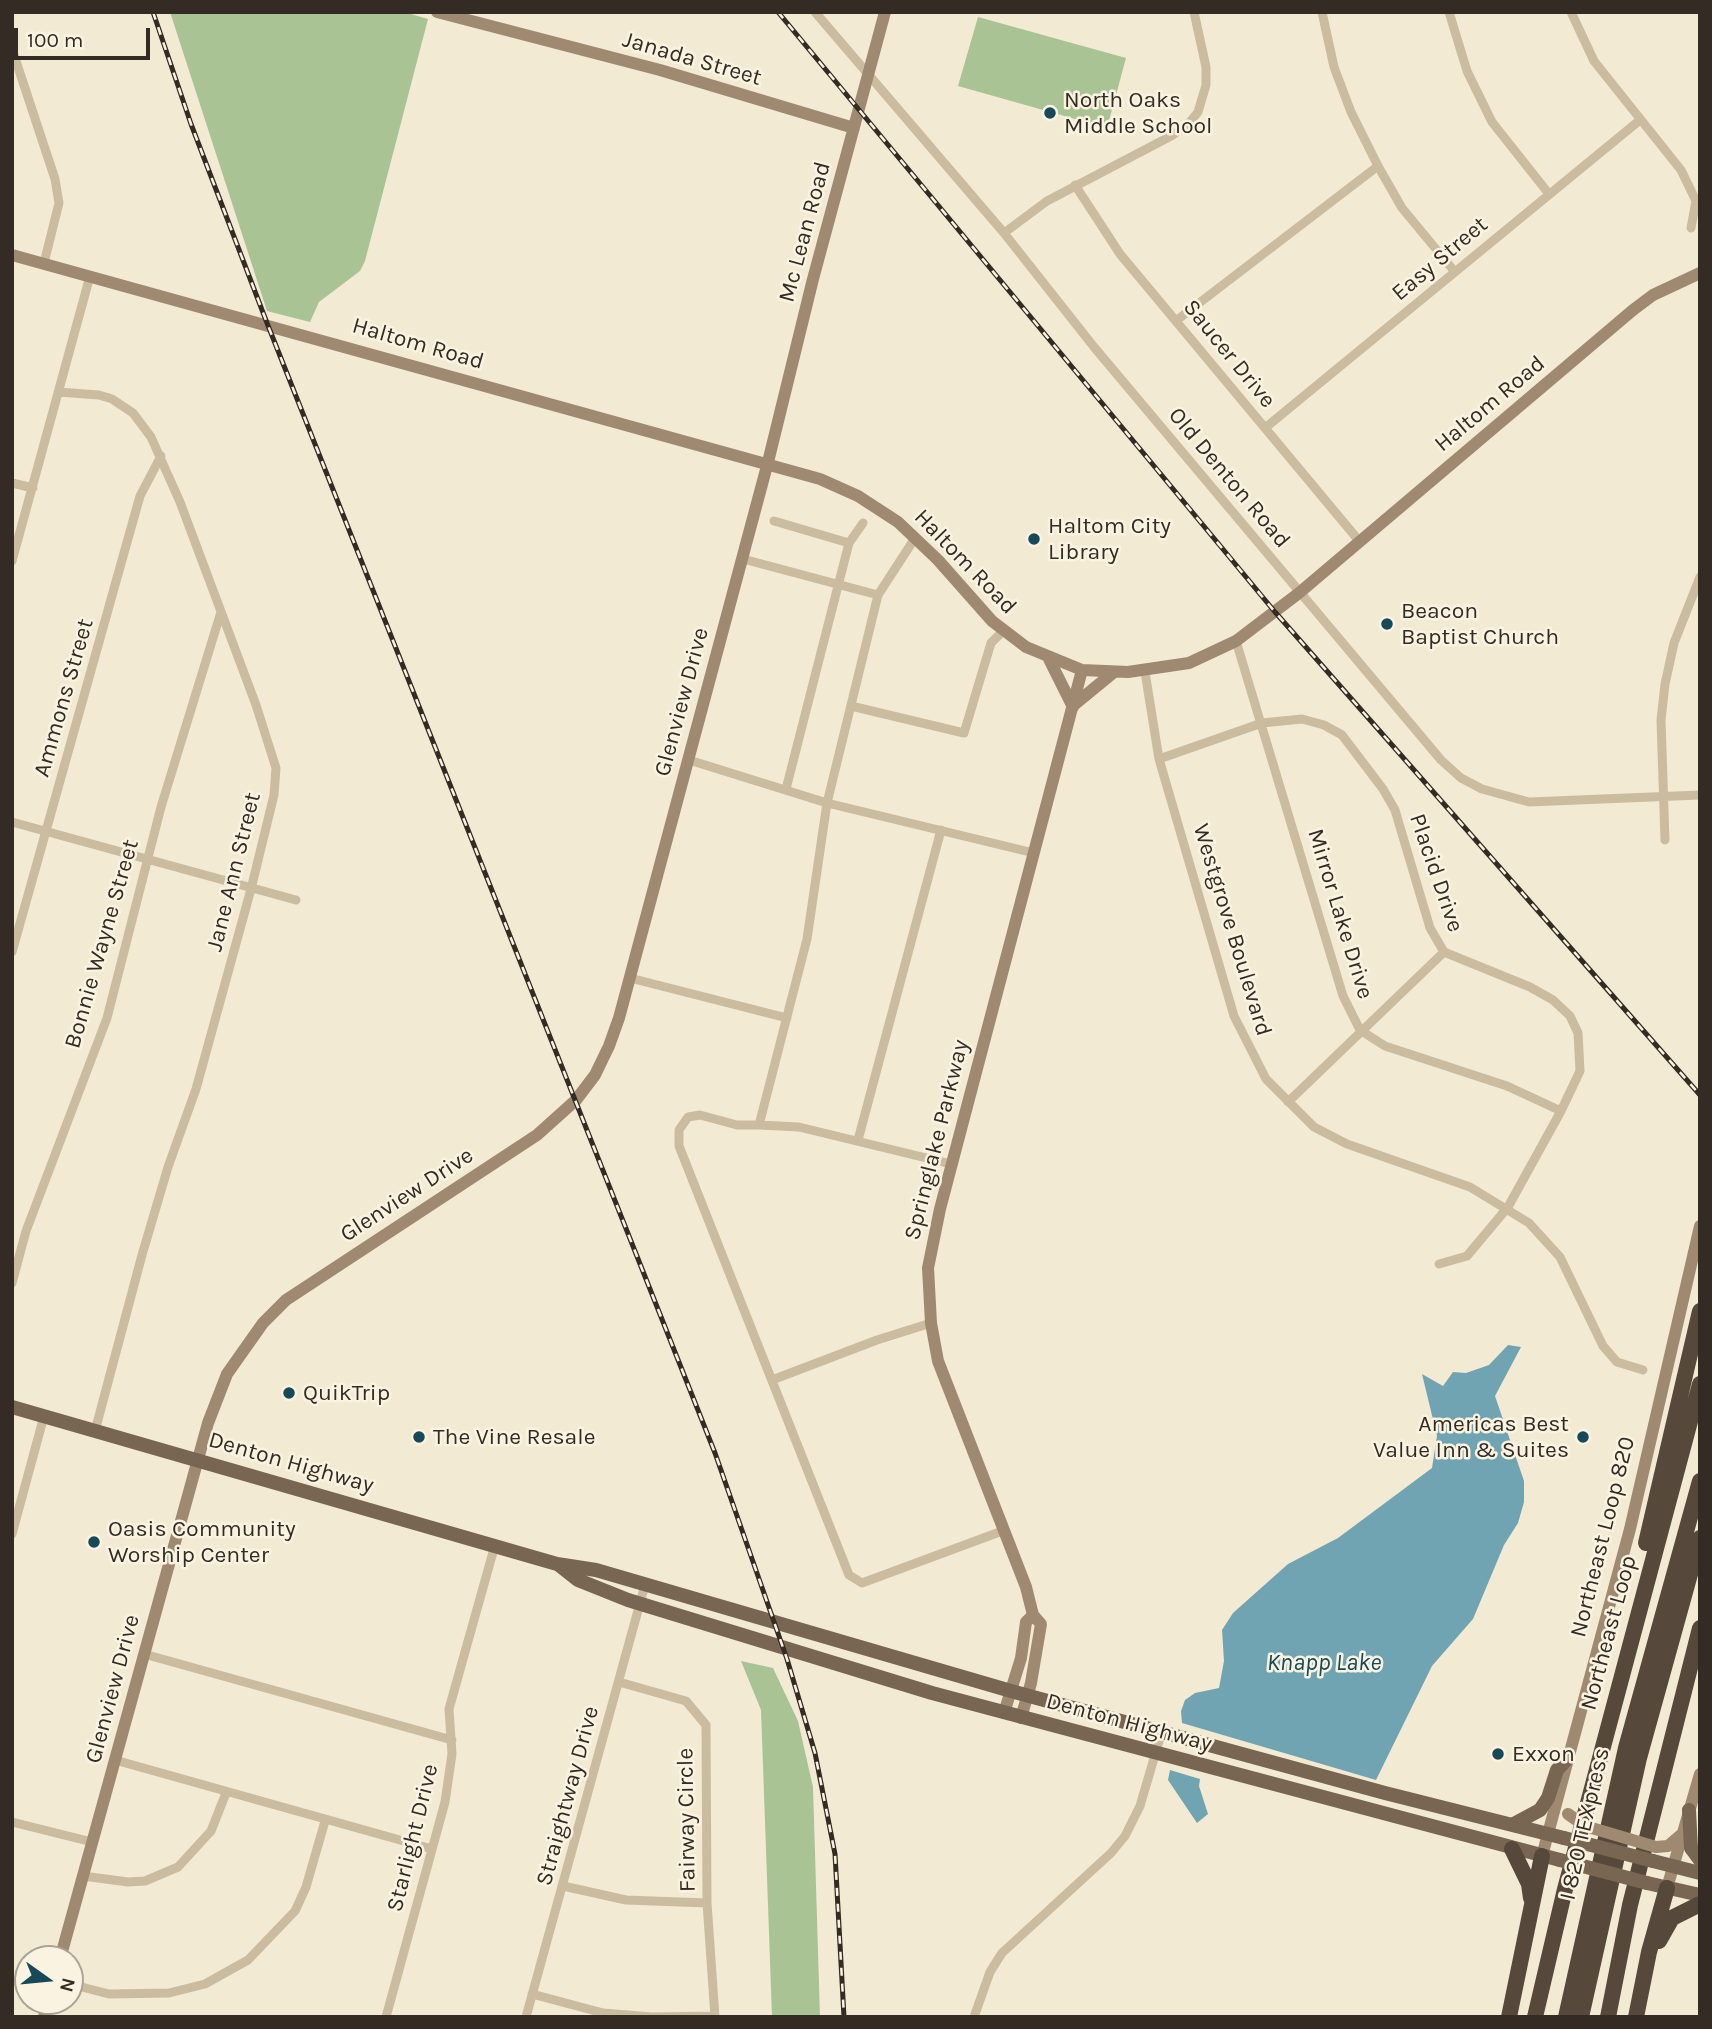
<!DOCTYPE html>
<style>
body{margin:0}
#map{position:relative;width:1712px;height:2029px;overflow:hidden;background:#f3ead4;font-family:Karla,sans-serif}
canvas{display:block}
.frame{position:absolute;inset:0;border:14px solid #342c24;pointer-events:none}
.north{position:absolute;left:14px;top:1945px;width:70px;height:70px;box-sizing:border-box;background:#fbf3e1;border:2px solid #aba395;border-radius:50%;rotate:105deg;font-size:19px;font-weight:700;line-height:28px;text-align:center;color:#342c24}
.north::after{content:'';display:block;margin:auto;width:24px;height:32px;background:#164959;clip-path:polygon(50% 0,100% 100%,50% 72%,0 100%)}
.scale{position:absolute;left:14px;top:28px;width:136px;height:32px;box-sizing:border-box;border:4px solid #342c24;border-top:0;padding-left:9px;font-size:21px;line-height:24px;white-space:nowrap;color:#342c24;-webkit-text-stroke:5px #fbf3e1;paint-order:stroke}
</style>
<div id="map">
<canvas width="1712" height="2029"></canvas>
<div class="frame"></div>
<div class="north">N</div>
<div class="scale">100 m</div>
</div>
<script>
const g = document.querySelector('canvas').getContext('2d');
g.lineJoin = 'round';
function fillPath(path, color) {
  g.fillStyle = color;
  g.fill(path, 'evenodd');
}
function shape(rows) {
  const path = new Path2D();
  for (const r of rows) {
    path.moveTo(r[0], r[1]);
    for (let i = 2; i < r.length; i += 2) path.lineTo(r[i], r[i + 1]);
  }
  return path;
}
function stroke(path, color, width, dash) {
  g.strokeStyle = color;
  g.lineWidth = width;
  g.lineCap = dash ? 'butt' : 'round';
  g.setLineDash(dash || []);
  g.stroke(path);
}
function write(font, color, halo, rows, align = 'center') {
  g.font = font + ' Karla,sans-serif';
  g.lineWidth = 5;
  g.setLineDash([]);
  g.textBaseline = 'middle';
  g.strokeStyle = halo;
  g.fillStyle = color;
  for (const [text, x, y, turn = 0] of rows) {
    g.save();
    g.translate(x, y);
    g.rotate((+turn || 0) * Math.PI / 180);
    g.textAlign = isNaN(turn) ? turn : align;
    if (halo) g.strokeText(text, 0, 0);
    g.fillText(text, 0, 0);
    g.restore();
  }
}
fillPath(shape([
 [170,12,404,12,428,19,365,261,360,271,319,302,310,322,267,311],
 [978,17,1126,58,1107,128,958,86],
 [741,1661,773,1668,798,1721,813,1787,820,2017,772,2017,761,1710]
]), '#aac394');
fillPath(shape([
 [1508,1345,1521,1347,1495,1396,1524,1481,1524,1502,1518,1523,1504,1545,1473,1619,1432,1666,1376,1780,1182,1723,1181,1711,1185,1700,1195,1693,1219,1688,1224,1661,1222,1630,1233,1613,1288,1564,1338,1538,1432,1468,1437,1436,1422,1374,1443,1386,1453,1372,1466,1373,1489,1365],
 [1170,1770,1200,1779,1199,1786,1208,1814,1197,1823,1168,1780]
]), '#71a4b2');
stroke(shape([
 [815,12,1004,233,1094,347,1441,760,1461,778,1482,789,1529,802,1700,795],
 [1322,12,1334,67,1351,112,1378,166,1402,208,1455,272],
 [1449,12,1467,71,1492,122,1549,194],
 [1571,12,1594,61,1681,170,1696,201,1691,228],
 [12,49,55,179,59,203,44,263],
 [1075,185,1120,254,1360,542],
 [1004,233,1047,201,1173,135,1190,122,1198,112,1206,85,1206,67,1194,12],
 [1177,320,1378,166],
 [58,392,99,395,112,399,133,413,151,437,180,502,256,705,276,768,274,795,251,889,196,1089,168,1167,142,1255,95,1431],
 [1265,428,1640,120],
 [12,483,33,488],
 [774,521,849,543],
 [915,538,878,595,827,803,807,939,759,1125,737,1125,700,1115,688,1117,679,1130,679,1146,849,1575,862,1583,1005,1530],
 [743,559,878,595],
 [12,561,90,276],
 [1236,641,1343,996,1360,1030,1385,1046,1507,1086,1561,1111],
 [1145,672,1159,759,1234,1016,1266,1079,1314,1127,1347,1144,1470,1187,1529,1223,1560,1257,1603,1346,1617,1362,1643,1370],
 [851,706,964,733,991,643,1003,631],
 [1159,759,1262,723,1302,719,1324,725,1342,735,1383,789,1395,810,1430,928,1444,952,1530,987,1553,1000,1570,1016,1578,1033,1580,1071,1561,1111,1508,1207,1467,1256,1439,1264],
 [689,760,827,803,1034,853],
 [786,789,849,543,863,523],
 [12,822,296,900],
 [1665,840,1661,720,1665,684,1674,643,1700,577],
 [12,952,140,496,161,456],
 [630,978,787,1018],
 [1288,1102,1444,952],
 [759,1125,799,1127,951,1164],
 [858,1140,941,830],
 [12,1283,26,1231,107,1018,161,807,221,612],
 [772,1380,877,1340,931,1323],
 [12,1534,44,1416],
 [144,1654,452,1740],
 [619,1682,686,1701,706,1725,707,1903,715,2017],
 [115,1760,432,1849],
 [12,1822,92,1842],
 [83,1876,128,1882,145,1881,178,1867,211,1831,226,1793],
 [563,1886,626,1900,707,1903],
 [70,1984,109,1994,169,1993,205,1984,248,1960,295,1911,306,1887,325,1821],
 [532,1994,603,2013,652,2017,715,2016],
 [386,2017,445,1802,452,1754,449,1709,495,1545],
 [526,2017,645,1585],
 [974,2017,990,1972,1002,1953,1111,1853,1125,1836,1140,1806,1162,1731]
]), '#cbbca0', 9);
stroke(shape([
 [437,12,660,70,854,128],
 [12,255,820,479,858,496,898,522,938,560,992,621,1026,647,1082,670,1128,672,1189,663,1236,641,1299,593,1633,310,1653,295,1700,273],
 [1049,659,1073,707],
 [1075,704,1114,672],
 [1004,1713,1021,1658,1026,1622,1033,1615],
 [1021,1718,1031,1683,1041,1624,1033,1615,1026,1587,938,1361,931,1323,928,1268,940,1209,1082,670],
 [1656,1847,1668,1846,1682,1834],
 [1542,1856,1630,1529,1700,1226],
 [1667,1888,1700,1774],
 [60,1959,208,1423,227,1374,263,1323,286,1300,537,1135,576,1100,595,1075,609,1046,619,1018,768,462,813,279,885,12],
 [44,2017,48,2001]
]), '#9f8a71', 12);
stroke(shape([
 [12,1407,557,1564,596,1570,1011,1691,1385,1793,1564,1838],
 [559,1565,578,1580,628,1600,932,1693,1560,1860],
 [1689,1810,1691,1848,1700,1860],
 [1514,1824,1540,1810,1548,1798,1557,1770,1567,1759],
 [1653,1861,1700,1873],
 [1647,1883,1700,1895]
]), '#786653', 14);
stroke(shape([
 [1646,1543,1700,1311],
 [1512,1849,1529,1884,1531,1898],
 [1659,1941,1672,1918,1700,1904],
 [1509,2017,1542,1856],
 [1535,2017,1565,1889,1700,1384],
 [1566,2017,1626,1748,1700,1481],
 [1581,2017,1639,1758,1700,1538],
 [1608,2017,1630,1905,1700,1628],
 [1636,2017,1649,1952,1667,1888]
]), '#56483a', 16);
const rail = shape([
 [153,12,191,124,267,323,715,1453,787,1659,815,1753,835,1854,844,2017],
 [778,12,1275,612,1700,1095]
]);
stroke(rail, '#342c24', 5);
stroke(rail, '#fbf3e1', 2.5, [8]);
stroke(shape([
 [1568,1814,1585,1826,1656,1847]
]), '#9f8a71', 12);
stroke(shape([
 [1564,1838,1653,1861],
 [1560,1860,1647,1883]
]), '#786653', 14);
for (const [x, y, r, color] of [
 [1050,113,7,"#164959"],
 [1034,539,7,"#164959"],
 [1387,624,7,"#164959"],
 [289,1393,7,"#164959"],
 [419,1437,7,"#164959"],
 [1583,1437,7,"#164959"],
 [94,1542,7,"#164959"],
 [1498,1754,7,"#164959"]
]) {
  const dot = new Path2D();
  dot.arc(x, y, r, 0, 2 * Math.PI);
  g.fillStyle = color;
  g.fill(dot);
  stroke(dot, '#fbf3e1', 2.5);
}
write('23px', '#342c24', '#fbf3e1', [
 ["Janada Street",692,59,16],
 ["Mc Lean Road",805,232,-75],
 ["Easy Street",1440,259,-40],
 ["Haltom Road",418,344,16],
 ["Saucer Drive",1229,354,51],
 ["Haltom Road",1490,404,-40],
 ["Old Denton Road",1229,478,50],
 ["Haltom Road",965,562,46],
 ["Ammons Street",64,698,-74],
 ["Glenview Drive",682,702,-75],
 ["Jane Ann Street",234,872,-76],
 ["Placid Drive",1436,873,71],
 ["Mirror Lake Drive",1340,914,73],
 ["Westgrove Boulevard",1232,930,73],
 ["Bonnie Wayne Street",102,944,-74],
 ["Springlake Parkway",937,1140,-76],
 ["Glenview Drive",407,1195,-33],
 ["Denton Highway",291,1463,16],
 ["Northeast Loop 820",1603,1537,-76],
 ["Northeast Loop",1609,1633,-75],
 ["Glenview Drive",113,1689,-75],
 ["Denton Highway",1129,1723,15],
 ["Straightway Drive",568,1796,-75],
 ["Fairway Circle",687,1820,-91],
 ["I 820 TEXpress",1585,1824,-77],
 ["Starlight Drive",413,1838,-76]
]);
write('23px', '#342c24', '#fbf3e1', [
 ["North Oaks",1064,100],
 ["Middle School",1064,126],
 ["Haltom City",1048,526],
 ["Library",1048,552],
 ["Beacon",1401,611],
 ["Baptist Church",1401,637],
 ["QuikTrip",303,1393],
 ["Americas Best",1569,1424,"right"],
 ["Value Inn & Suites",1569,1450,"right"],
 ["The Vine Resale",433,1437],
 ["Oasis Community",108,1529],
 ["Worship Center",108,1555],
 ["Exxon",1512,1754]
], 'left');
write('italic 24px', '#164959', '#fbf3e1', [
 ["Knapp Lake",1324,1663]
]);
</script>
